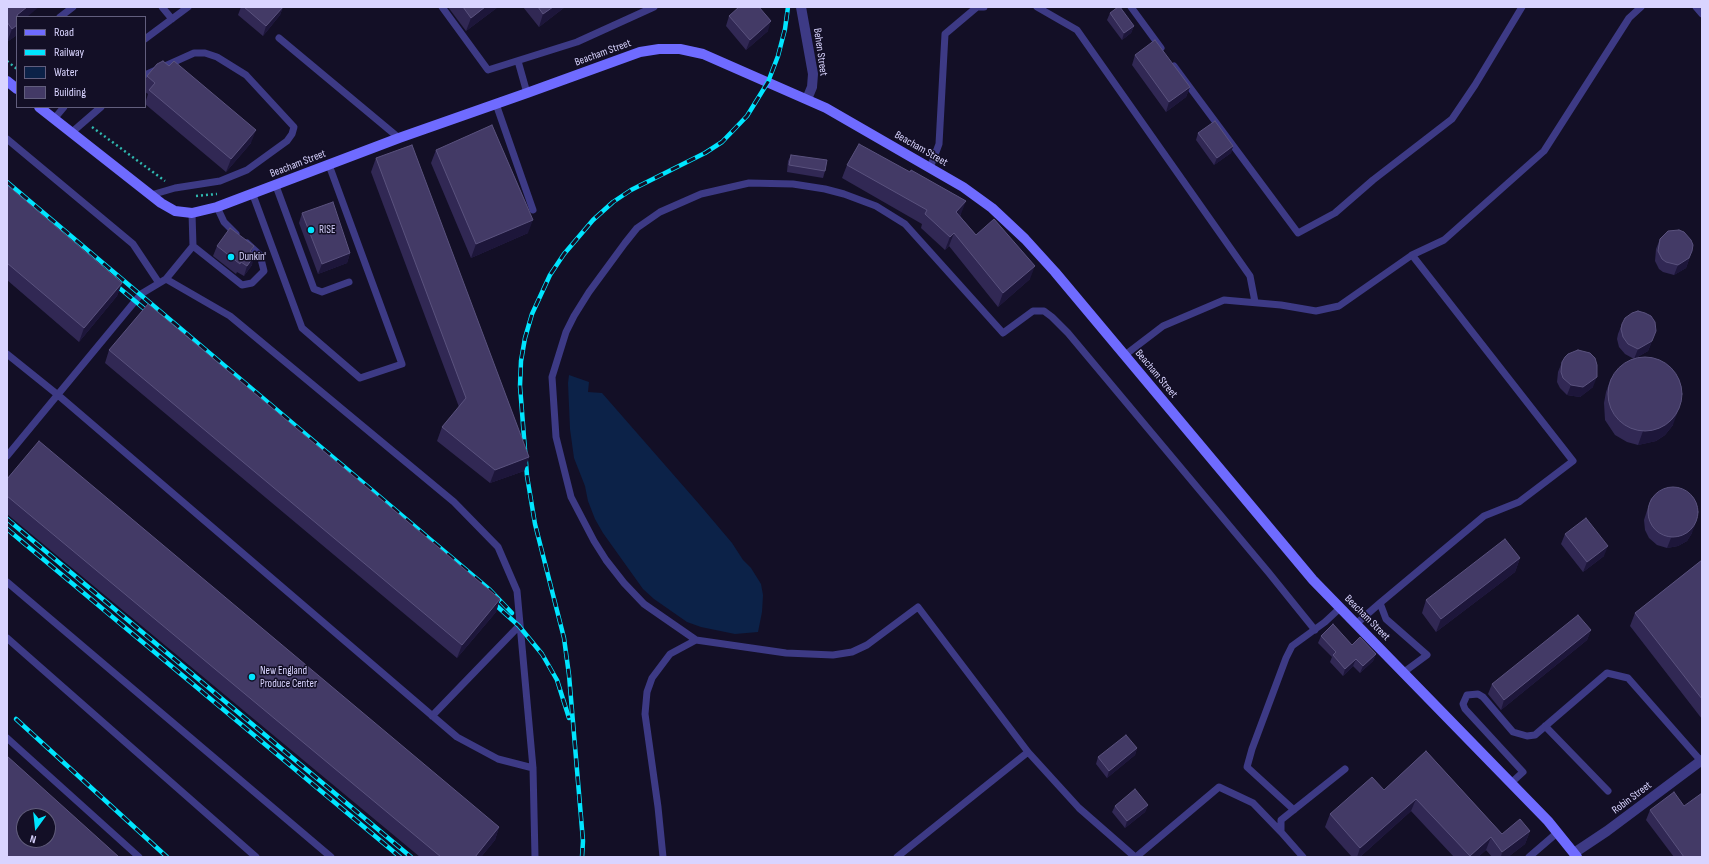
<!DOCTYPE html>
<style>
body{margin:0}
#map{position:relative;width:1709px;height:864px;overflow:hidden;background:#130f26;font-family:"Sofia Sans Condensed",sans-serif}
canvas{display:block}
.frame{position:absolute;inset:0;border:8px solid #d9d4ff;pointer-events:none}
.legend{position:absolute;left:16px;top:16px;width:130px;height:92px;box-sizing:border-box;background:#130f26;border:1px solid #625e7d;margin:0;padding:5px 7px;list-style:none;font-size:12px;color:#d9d4ff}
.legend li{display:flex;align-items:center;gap:8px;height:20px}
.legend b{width:20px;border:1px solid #625e7d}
.north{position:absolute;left:16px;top:808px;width:40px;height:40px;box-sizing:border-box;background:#130f26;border:1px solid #625e7d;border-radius:50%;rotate:195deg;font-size:11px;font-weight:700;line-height:16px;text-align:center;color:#d9d4ff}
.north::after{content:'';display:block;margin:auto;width:14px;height:18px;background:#00e5ff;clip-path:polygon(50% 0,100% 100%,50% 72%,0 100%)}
</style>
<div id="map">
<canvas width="1709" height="864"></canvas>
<div class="frame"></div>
<ul class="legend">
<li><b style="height:5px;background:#6f6bff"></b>Road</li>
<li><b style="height:5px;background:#00e5ff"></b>Railway</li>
<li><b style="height:11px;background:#0c2248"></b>Water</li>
<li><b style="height:11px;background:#433a66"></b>Building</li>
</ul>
<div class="north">N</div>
</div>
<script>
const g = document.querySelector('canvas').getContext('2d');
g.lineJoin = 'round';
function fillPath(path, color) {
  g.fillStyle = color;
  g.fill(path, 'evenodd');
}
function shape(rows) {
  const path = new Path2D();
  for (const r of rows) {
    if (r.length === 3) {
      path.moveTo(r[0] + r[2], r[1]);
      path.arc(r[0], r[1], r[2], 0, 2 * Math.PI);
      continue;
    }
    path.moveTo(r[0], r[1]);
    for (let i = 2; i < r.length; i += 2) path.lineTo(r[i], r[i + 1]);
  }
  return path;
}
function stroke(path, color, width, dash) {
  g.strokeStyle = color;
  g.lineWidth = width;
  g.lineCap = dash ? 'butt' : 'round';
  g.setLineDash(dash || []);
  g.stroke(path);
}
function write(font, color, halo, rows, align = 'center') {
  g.font = font + ' "Sofia Sans Condensed",sans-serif';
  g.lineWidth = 3;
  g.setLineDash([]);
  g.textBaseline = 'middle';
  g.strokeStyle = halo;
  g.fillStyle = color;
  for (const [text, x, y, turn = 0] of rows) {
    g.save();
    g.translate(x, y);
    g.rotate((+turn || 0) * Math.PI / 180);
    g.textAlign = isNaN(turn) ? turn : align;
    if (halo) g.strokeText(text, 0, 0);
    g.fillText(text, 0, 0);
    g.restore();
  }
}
fillPath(shape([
 [569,375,589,382,588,392,602,393,699,504,732,543,743,560,751,568,761,584,763,595,762,612,758,632,735,634,701,627,687,622,654,599,643,589,603,533,595,519,588,501,585,486,574,458,570,429,568,383]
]), '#0c2248');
stroke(shape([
 [7,61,17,69],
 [92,127,165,181],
 [196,196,217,194]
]), '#2fb8b0', 2.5, [2, 3]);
stroke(shape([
 [162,7,172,19],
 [442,7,488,70,577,42,654,7],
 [1037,7,1077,30,1250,276,1255,302],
 [1131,7,1161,48],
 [1696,7,1702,14],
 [60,17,73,7],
 [279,38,399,138],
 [145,39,188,7],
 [518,61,527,93],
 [1174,66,1298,233,1335,213,1373,180,1452,119,1475,85,1522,7],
 [145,75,194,53,205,53,217,57,246,75,294,127,292,134,287,141,247,170,220,181,175,188,151,195],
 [496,104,533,210],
 [54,119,64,107],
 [71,133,101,107],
 [7,139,133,244,159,283],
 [930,168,939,144,945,34,977,7,984,7],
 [276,186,314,289,322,292,349,282],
 [253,195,302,328,360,378,402,364,329,165],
 [217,207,224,222,236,234],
 [193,246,242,285,252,283,264,271,260,255,247,243],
 [1412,255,1444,240,1544,151,1629,18,1641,7],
 [166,279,230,316,454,502,498,547,517,591,533,768,535,857],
 [7,354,58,395,457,737,498,759,533,768],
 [1125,355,1163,326,1224,300,1281,305,1316,311,1339,306,1412,255,1573,461,1519,502,1484,516,1380,603,1386,619,1427,655,1404,672],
 [7,456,141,294,166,279,193,246,192,213],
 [7,582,331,857],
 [1356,624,1380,603],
 [7,638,256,857],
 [432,716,519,626],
 [1545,726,1608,791],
 [7,738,139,857],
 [1511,783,1523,772,1465,709,1463,704,1467,695,1478,694,1483,697,1513,732,1527,736,1535,735,1607,673,1628,678,1701,761],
 [1294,810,1247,767,1252,749,1286,658,1292,646,1325,622,1340,608],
 [663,857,658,807,645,714,647,692,652,678,670,654,696,640],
 [897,857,1028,752],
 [1135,857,1079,808,1028,752,918,607,867,645,852,652,833,655,786,653,696,640,644,604,624,583,606,560,594,541,571,497,556,437,552,377,566,332,574,316,589,292,625,243,637,228,660,212,701,194,749,183,793,184,825,189,844,194,876,206,905,224,1003,333,1033,311,1044,311,1052,317,1068,333,1269,573,1315,630],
 [1136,857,1219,787,1253,803,1281,832],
 [1303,857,1281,832,1281,820,1345,769],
 [1529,857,1558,832]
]), '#3d3a85', 7);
stroke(shape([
 [801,7,813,74,812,87,807,99]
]), '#3d3a85', 10);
stroke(shape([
 [1574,853,1607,831,1702,760]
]), '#3d3a85', 10);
stroke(shape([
 [7,81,17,89],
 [39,107,161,203,175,211,192,213,217,207,399,138,527,93,640,52,659,49,680,49,703,54,826,108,963,187,992,208,1025,239,1055,272,1313,580,1548,821,1577,857]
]), '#6f6bff', 10);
const rail = shape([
 [7,182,490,590,512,613],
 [111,281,153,316],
 [7,519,411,857],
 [7,529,400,857],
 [489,599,519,626,542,654,557,680,569,718],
 [16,719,167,857],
 [582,857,583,841,569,675,564,638,535,524,527,476,520,386,521,361,525,338,532,314,550,275,564,254,593,220,613,202,631,190,705,153,722,142,747,116,768,82,778,56,785,29,788,7]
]);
stroke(rail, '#00e5ff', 4.5);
stroke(rail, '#130f26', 3, [9]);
fillPath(shape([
 [7,7,17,17,17,35,7,42],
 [241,7,283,7,280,15,263,36,238,15],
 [448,7,498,7,466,31],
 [523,7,565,7,539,27],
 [1110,13,1134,26,1131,33,1122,40,1107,20],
 [729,16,768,31,746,50,726,26],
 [1135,55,1190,87,1186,97,1166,112,1132,65],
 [147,76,251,143,226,172,145,104,148,94,145,92,145,82],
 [1198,133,1233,146,1231,153,1214,165,1196,140],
 [436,150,528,233,471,258,431,163],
 [791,155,825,171,823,178,787,172,788,161],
 [376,158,529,457,524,471,490,483,437,441,442,427,459,407,371,172],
 [847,165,961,214,960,216,976,235,1030,279,998,307,949,246,945,250,921,228,922,224,842,178],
 [7,185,122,283,117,296,79,342,7,280],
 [302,213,350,253,347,263,318,274,299,223],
 [1660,239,1692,251,1686,268,1674,275,1663,272,1659,269,1655,261,1656,249],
 [217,246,254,246,251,252,252,265,244,276,237,272,236,274,213,256],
 [1622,324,1652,341,1648,351,1634,359,1625,354,1619,347,1617,339,1618,334],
 [109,350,500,599,496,612,457,658,105,363],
 [1562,362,1593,387,1580,397,1567,395,1560,388,1557,382,1558,372],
 [1611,378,1673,425,1665,435,1656,441,1638,445,1627,442,1615,435,1605,420,1604,403,1606,392],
 [7,479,499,827,495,840,481,857,420,857,7,514],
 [1651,498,1692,533,1687,541,1678,546,1667,548,1657,545,1649,538,1645,530,1644,520],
 [1565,534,1604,556,1583,572,1561,544],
 [1520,558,1515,572,1436,632,1422,613,1426,600],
 [1702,560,1702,719,1630,626,1635,613],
 [1591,630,1587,640,1501,710,1488,694,1492,684],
 [1321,636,1352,645,1376,654,1373,661,1360,673,1353,666,1343,676,1330,662,1332,657,1318,643],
 [1137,748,1135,755,1107,778,1096,764,1098,757],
 [1426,751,1502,834,1530,831,1525,844,1508,857,1492,857,1486,850,1478,857,1454,857,1411,811,1360,857,1352,857,1325,827,1330,814,1384,790],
 [1148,805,1145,812,1125,828,1112,812,1115,806],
 [1650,810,1702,857,1674,857,1646,820]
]), '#312854');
fillPath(shape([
 [27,7,39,7,27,17,17,17,17,15],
 [283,7,280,15,263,36,266,26],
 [485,7,498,7,466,31,471,18],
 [553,7,565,7,539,27,543,14],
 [771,21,768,31,746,50,750,40],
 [17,25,17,35,7,42,12,29],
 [1134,26,1131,33,1122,40,1124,33],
 [1190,87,1186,97,1166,112,1169,102],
 [256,130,251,143,226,172,231,159],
 [1233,146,1231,153,1214,165,1217,158],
 [966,201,961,214,952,225,956,212],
 [533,220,528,233,471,258,476,244],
 [954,233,949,246,945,250,950,237],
 [1692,251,1686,268,1674,275,1678,265],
 [350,253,347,263,318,274,322,264],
 [255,255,252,265,244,276,247,266],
 [1035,266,1030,279,998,307,1003,293],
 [122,283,117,296,79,342,84,328],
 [1656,331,1648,351,1634,359,1638,349],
 [1597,377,1593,387,1580,397,1567,395,1571,385],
 [1678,411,1673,425,1665,435,1656,441,1638,445,1643,431],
 [529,457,524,471,490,483,495,470],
 [1696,523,1692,533,1687,541,1678,546,1667,548,1671,538],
 [1608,546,1604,556,1583,572,1587,562],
 [1520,558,1515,572,1436,632,1441,619],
 [500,599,496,612,457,658,462,645],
 [1591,630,1587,640,1501,710,1504,700],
 [1376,654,1373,661,1360,673,1363,666],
 [1356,659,1353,666,1343,676,1345,669],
 [1137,748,1135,755,1107,778,1109,771],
 [1416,799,1411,811,1360,857,1357,857,1360,848],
 [1148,805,1145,812,1125,828,1127,821],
 [499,827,495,840,481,857,475,857],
 [1530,831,1525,844,1508,857,1501,857,1502,852],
 [1491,837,1486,850,1478,857,1469,857]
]), '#1d163a');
const building = shape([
 [7,7,27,7,17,15,18,17,17,17,17,25,12,29,7,22,7,7],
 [244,7,283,7,266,26,244,7],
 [463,7,485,7,471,18,463,7],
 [538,7,553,7,543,14,538,7],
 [739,7,759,7,771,21,750,40,729,16,739,7],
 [1118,7,1120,7,1134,26,1124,33,1110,13,1118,7],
 [1155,40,1190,87,1169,102,1135,55,1155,40],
 [163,61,169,66,174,61,256,130,231,159,149,90,155,83,147,76,157,64,163,61],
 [1215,121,1233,146,1217,158,1198,133,1215,121],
 [492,125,533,220,476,244,436,150,492,125],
 [859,144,910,172,911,170,966,201,956,212,976,235,994,219,1035,266,1003,293,954,233,950,237,925,214,927,210,847,165,859,144],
 [412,145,529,457,495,470,442,427,466,398,376,158,412,145],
 [791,155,827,160,825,171,789,165,791,155],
 [7,185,122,283,84,328,7,263,7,185],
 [333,202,350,253,322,264,302,213,333,202],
 [230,228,254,246,250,251,255,255,247,266,241,262,240,264,217,246,230,228],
 [1679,230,1684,232,1691,240,1693,245,1692,251,1689,258,1678,265,1666,262,1662,259,1658,251,1660,239,1668,231,1679,230],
 [148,304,500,599,462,645,109,350,148,304],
 [1638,311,1645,313,1651,316,1655,322,1656,331,1652,341,1638,349,1628,344,1623,337,1621,329,1622,324,1625,318,1632,313,1638,311],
 [1578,350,1590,353,1595,358,1597,365,1597,377,1583,387,1571,385,1563,378,1561,372,1562,362,1565,357,1568,354,1578,350],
 [1645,394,37],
 [39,441,499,827,475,857,441,857,7,496,7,479,39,441],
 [1673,512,25],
 [1586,518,1608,546,1587,562,1565,534,1586,518],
 [1505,539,1520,558,1441,619,1426,600,1505,539],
 [1702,560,1702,699,1635,613,1702,560],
 [1578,615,1591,630,1504,700,1492,684,1578,615],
 [1333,624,1352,645,1360,637,1376,654,1363,666,1356,659,1345,669,1333,655,1336,652,1321,636,1333,624],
 [1126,735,1137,748,1109,771,1098,757,1126,735],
 [1426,751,1502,834,1520,819,1530,831,1502,852,1491,837,1470,856,1416,799,1360,848,1330,814,1372,777,1384,790,1426,751],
 [7,756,119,857,7,857,7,756],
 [24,816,48,816,48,840,24,840,24,816],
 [1135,789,1148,805,1127,821,1115,806,1135,789],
 [1674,792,1684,806,1702,793,1702,857,1684,857,1650,810,1674,792]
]);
fillPath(building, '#433a66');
stroke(building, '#5a527e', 1);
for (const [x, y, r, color] of [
 [311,230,4,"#00e5ff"],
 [231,257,4,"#00e5ff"],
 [252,677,4,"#00e5ff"]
]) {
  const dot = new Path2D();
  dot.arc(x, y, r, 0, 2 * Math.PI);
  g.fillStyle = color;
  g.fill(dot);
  stroke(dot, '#130f26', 1.5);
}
write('11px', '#d9d4ff', '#130f26', [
 ["Behen Street",820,52,82],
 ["Beacham Street",603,53,-20],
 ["Beacham Street",921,149,30],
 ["Beacham Street",298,164,-21],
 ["Beacham Street",1156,374,50],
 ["Beacham Street",1367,618,45],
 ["Robin Street",1632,798,-37]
]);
write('11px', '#d9d4ff', '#130f26', [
 ["RISE",319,230],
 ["Dunkin'",239,257],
 ["New England",260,671],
 ["Produce Center",260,684]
], 'left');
</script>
